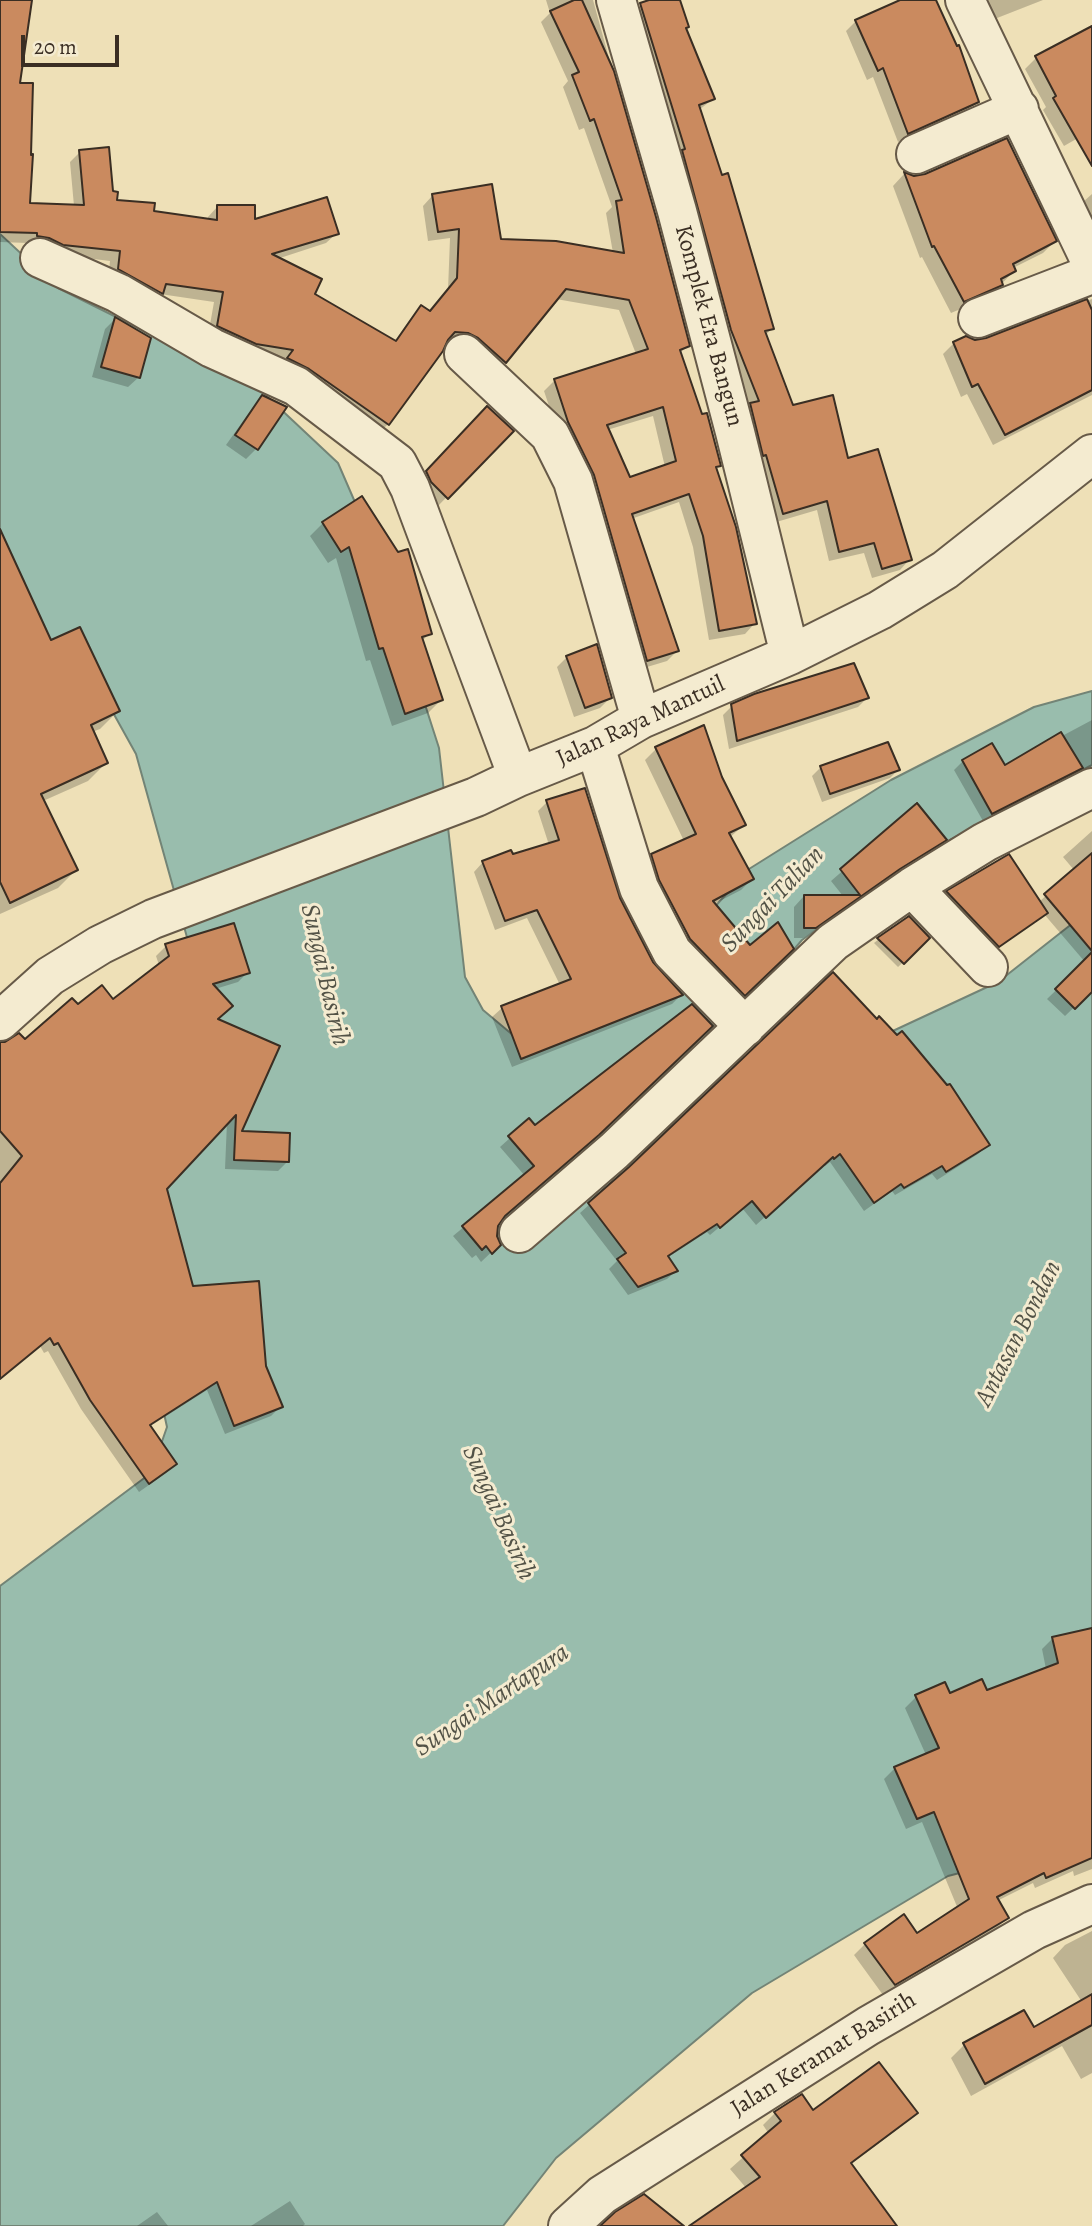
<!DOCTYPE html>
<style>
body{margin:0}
#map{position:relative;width:1092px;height:2226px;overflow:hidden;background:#eee0b7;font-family:Alegreya,serif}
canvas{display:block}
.scale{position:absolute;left:21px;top:35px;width:98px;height:32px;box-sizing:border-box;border:4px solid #3a2e23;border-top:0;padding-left:9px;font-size:21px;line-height:24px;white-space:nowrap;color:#3a2e23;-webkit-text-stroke:5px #f4ebd0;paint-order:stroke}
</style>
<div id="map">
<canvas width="1092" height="2226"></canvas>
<div class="scale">20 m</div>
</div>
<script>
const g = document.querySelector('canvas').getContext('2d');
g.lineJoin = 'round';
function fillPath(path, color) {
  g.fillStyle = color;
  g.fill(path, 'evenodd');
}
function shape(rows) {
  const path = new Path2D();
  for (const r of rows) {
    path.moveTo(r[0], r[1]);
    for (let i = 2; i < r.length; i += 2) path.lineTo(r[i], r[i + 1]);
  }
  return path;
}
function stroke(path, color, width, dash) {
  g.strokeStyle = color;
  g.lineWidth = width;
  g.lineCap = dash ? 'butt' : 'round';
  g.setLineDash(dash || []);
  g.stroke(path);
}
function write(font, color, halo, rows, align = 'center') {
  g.font = font + ' Alegreya,serif';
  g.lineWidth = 6;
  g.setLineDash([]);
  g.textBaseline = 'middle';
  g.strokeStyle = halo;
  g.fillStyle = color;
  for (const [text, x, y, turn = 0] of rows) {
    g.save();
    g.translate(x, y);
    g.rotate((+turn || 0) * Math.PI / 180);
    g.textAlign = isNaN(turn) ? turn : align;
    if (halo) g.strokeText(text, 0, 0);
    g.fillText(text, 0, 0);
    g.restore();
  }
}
const water = shape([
 [0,234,58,288,257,387,338,463,374,546,439,748,465,977,483,1010,520,1041,617,1015,749,869,891,780,1034,707,1092,691,1092,765,912,860,802,940,727,1028,726,1046,760,1066,867,1043,998,982,1092,908,1092,1839,948,1876,752,1993,556,2158,503,2226,0,2226,0,1586,151,1473,167,1427,156,1377,112,1292,200,984,136,754,111,709,0,609,0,234]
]);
fillPath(water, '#99bdad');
stroke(water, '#738476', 2);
fillPath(shape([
 [0,0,29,0,18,84,28,204,74,206,70,162,80,152,115,201,153,212,208,220,208,217,218,206,253,221,337,233,326,243,277,259,313,294,394,342,411,318,421,308,429,312,448,290,450,238,428,241,423,206,433,195,500,241,613,253,606,213,612,207,584,128,579,130,563,87,568,81,541,22,550,13,546,0,593,0,688,345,679,354,719,465,715,469,755,623,745,634,709,640,693,547,679,502,631,519,677,651,667,661,637,670,544,391,554,381,636,354,619,310,556,299,495,372,458,342,445,342,388,424,378,434,208,336,214,302,160,294,151,303,108,279,110,261,53,254,28,246,28,243,0,242],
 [653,416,665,467,629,479,607,430],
 [655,0,678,0,685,29,713,99,699,110,772,328,765,336,792,407,846,460,910,559,900,570,872,578,864,553,829,561,817,510,773,523,631,15,641,5],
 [904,0,934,0,977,102,967,112,898,142,873,77,867,80,846,31,856,21],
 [984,0,1043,0,992,20],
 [1092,28,1092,130,1064,146,1043,110,1046,107,1025,69,1036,58],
 [904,174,914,178,1055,241,1043,253,1013,268,1014,271,989,297,951,313,922,257,920,258,893,186],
 [1092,194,1092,230,1074,210],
 [1092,299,1092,395,993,445,967,394,961,397,943,354,954,343,986,340],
 [115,319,139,377,128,387,92,377,105,329],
 [263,397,256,449,246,459,226,445,253,407],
 [487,408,511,431,437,507,416,482],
 [361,498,430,633,421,642,441,700,428,713,392,726,370,660,366,661,336,558,328,563,310,536,323,523],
 [0,533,51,642,118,711,100,729,92,732,106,763,88,781,43,801,76,870,58,888,0,914],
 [567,657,610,698,600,708,574,717,557,667],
 [867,698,858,707,729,749,723,715,732,706],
 [1092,720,1092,778,1084,774,1072,777,983,821,954,770,963,761,1004,767],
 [656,749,720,778,744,825,729,838,752,879,741,890,714,904,750,948,792,949,733,1006,679,951,641,867,652,856,684,841,645,760],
 [821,767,898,770,890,778,822,802,812,776],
 [547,802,618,899,651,963,681,995,672,1004,512,1067,492,1017,502,1008,560,985,527,918,495,930,474,872,483,862,549,845,538,811],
 [917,806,945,840,934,850,887,879,803,938,794,938,794,907,804,896,843,896,831,881],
 [1092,831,1092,990,1065,1016,1047,999,1085,962,1044,914,988,956,938,903,948,893,1008,857,1039,902,1074,870,1063,857],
 [233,925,248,972,238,982,215,989,216,1020,278,1047,240,1133,287,1162,278,1171,225,1169,227,1122,165,1188,192,1288,265,1366,281,1406,271,1416,225,1434,207,1390,149,1427,175,1464,166,1473,139,1492,81,1409,48,1351,44,1353,40,1346,0,1379,0,1043,25,1042,77,1007,112,1001,159,965,156,956,166,946],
 [928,938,898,967,874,943,879,939],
 [833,974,987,1145,978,1154,937,1180,932,1174,895,1195,892,1191,864,1211,830,1162,825,1166,823,1165,756,1225,742,1208,710,1235,707,1232,667,1258,676,1271,667,1279,628,1295,609,1269,617,1261,580,1213,630,1168],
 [692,1006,501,1219,496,1226,496,1237,499,1245,481,1262,476,1255,472,1258,453,1236,525,1176,500,1147,529,1121,535,1127],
 [1092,1630,1092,1869,1074,1876,1073,1871,1035,1888,1033,1883,997,1901,1007,1918,996,1929,883,1995,854,1955,865,1944,916,1935,958,1909,922,1822,906,1829,884,1779,895,1768,926,1755,905,1708,916,1697,986,1692,1046,1669,1042,1649,1053,1638],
 [1092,1931,1092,2073,1081,2079,1062,2046,971,2096,951,2058,964,2045,1023,2012,1033,2029,1082,2002,1053,1958,1065,1945],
 [775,2113,915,2113,903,2125,850,2165,895,2226,694,2226,747,2189,730,2169,769,2134,763,2125],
 [290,2201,305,2224,303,2226,251,2226],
 [157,2212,168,2226,137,2226]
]), '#0003');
const building = shape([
 [0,0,32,0,20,83,33,83,31,155,33,154,30,203,84,205,79,150,109,147,113,191,118,192,117,200,155,203,154,211,217,220,217,205,255,205,255,219,327,197,339,234,272,254,322,279,315,294,396,341,421,305,430,311,457,278,459,229,438,232,432,194,492,184,501,239,556,241,624,253,616,201,622,200,594,119,590,121,572,75,579,72,550,11,574,0,582,0,614,71,656,217,690,346,680,350,702,414,707,413,721,466,716,467,736,527,757,624,719,631,703,536,689,494,632,514,679,651,647,661,594,475,568,422,554,379,648,349,629,300,566,289,506,363,478,338,468,333,455,332,448,340,443,351,389,425,309,369,287,358,293,350,256,344,217,326,223,292,166,284,163,294,118,269,120,251,63,245,49,238,37,236,37,233,0,232,0,0],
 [663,407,676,461,630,477,607,425,663,407],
 [649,0,680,0,689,27,686,28,715,99,699,105,722,175,728,173,774,329,765,331,793,405,833,395,848,458,878,449,912,560,882,569,874,543,839,552,827,501,783,514,766,455,763,456,750,403,759,401,731,330,682,150,685,149,640,3,649,0],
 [900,0,936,0,957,46,959,45,979,102,908,134,883,68,878,71,855,20,900,0],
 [1092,26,1092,166,1053,98,1056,96,1035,56,1092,26],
 [1007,138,1057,241,1013,264,1016,271,1001,279,1003,285,964,302,934,246,932,247,904,172,914,176,925,174,1007,138],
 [1087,299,1092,310,1092,390,1005,435,978,384,972,387,953,342,966,336,975,340,986,338,1087,299],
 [115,317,151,338,140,378,101,367,115,317],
 [262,395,287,407,258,450,235,435,262,395],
 [487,406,514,431,448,499,431,482,426,471,487,406],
 [362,496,398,552,408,549,432,634,422,637,443,700,405,714,383,648,379,649,349,547,341,552,322,522,362,496],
 [0,529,51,640,80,627,120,711,91,725,108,763,41,794,78,870,10,903,0,882,0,529],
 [597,644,612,698,585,708,566,656,597,644],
 [854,663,869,698,737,741,731,704,754,694,854,663],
 [704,725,722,777,746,825,729,833,754,879,713,901,750,945,778,922,794,949,745,996,690,939,659,880,651,854,696,834,655,747,704,725],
 [1061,732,1083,768,992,814,962,760,992,743,1005,765,1061,732],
 [888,742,900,770,830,794,820,766,888,742],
 [585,788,620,898,653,962,683,995,521,1059,501,1006,571,979,537,910,505,921,482,861,511,850,513,854,559,840,546,800,585,788],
 [917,803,947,840,900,869,816,928,804,928,804,895,860,895,840,869,917,803],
 [1092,853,1092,951,1044,894,1092,853],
 [1009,854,1048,913,999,947,946,891,1009,854],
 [909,916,930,938,904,964,877,938,909,916],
 [234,923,250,973,213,984,233,1006,218,1019,280,1046,242,1131,290,1133,289,1162,234,1160,236,1115,167,1189,193,1286,259,1281,266,1366,283,1407,234,1426,217,1382,150,1425,177,1464,149,1484,90,1400,58,1343,54,1345,50,1338,0,1379,0,1183,22,1156,0,1131,0,1042,5,1042,19,1033,25,1039,72,998,78,1004,102,985,113,999,169,956,165,944,234,923],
 [1092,952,1092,992,1075,1009,1055,989,1092,952],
 [833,972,877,1019,879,1016,897,1035,902,1031,947,1085,950,1084,990,1145,946,1172,942,1166,904,1188,901,1184,874,1203,840,1154,834,1159,833,1157,766,1218,752,1201,720,1228,717,1224,668,1256,678,1271,638,1287,617,1259,626,1253,588,1203,629,1167,833,972],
 [692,1004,713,1026,599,1135,505,1216,498,1226,497,1236,501,1245,492,1254,486,1246,482,1250,462,1226,534,1166,508,1136,529,1118,535,1125,692,1004],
 [1092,1628,1092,1858,1046,1878,1044,1873,997,1897,1009,1918,895,1985,864,1943,904,1914,917,1933,969,1899,934,1812,917,1819,894,1767,939,1748,915,1695,945,1682,950,1693,982,1679,987,1690,1058,1663,1052,1637,1092,1628],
 [1092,1994,1092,2025,985,2084,963,2043,1024,2010,1034,2027,1092,1994],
 [879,2062,918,2113,851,2163,897,2226,689,2226,760,2177,741,2155,781,2121,774,2112,802,2094,813,2110,879,2062],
 [644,2194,684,2226,600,2226,615,2212,644,2194]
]);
fillPath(building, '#ca8a5f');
stroke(building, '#3a2e23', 2);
const minor = shape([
 [616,0,677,211,735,432,790,655],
 [965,0,1092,264],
 [916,154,1019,109],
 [40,258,118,293,212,348,296,386,397,463,410,488,518,777],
 [978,318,1092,274],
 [464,354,550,435,573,481,641,719],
 [595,746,639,888,672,952,745,1027],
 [912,887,988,967],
 [0,1021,50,976,100,945,153,919,476,797,518,777,595,746,641,719,790,655,880,610,945,570,1092,454],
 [519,1233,614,1151,833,942,912,887,985,842,1092,788],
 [568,2226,602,2195,868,2026,1034,1930,1092,1904]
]);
stroke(minor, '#675a48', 42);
stroke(minor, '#f4ebd0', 38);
write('24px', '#3a2e23', '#f4ebd0', [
 ["Komplek Era Bangun",708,326,75],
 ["Jalan Raya Mantuil",641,722,-25],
 ["Jalan Keramat Basirih",824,2055,-32]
]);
write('italic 26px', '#525246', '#f4ebd0', [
 ["Sungai Talian",773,900,-46],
 ["Sungai Basirih",324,975,77],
 ["Antasan Bondan",1019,1334,-63],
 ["Sungai Basirih",498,1513,66],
 ["Sungai Martapura",492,1701,-34]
]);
</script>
